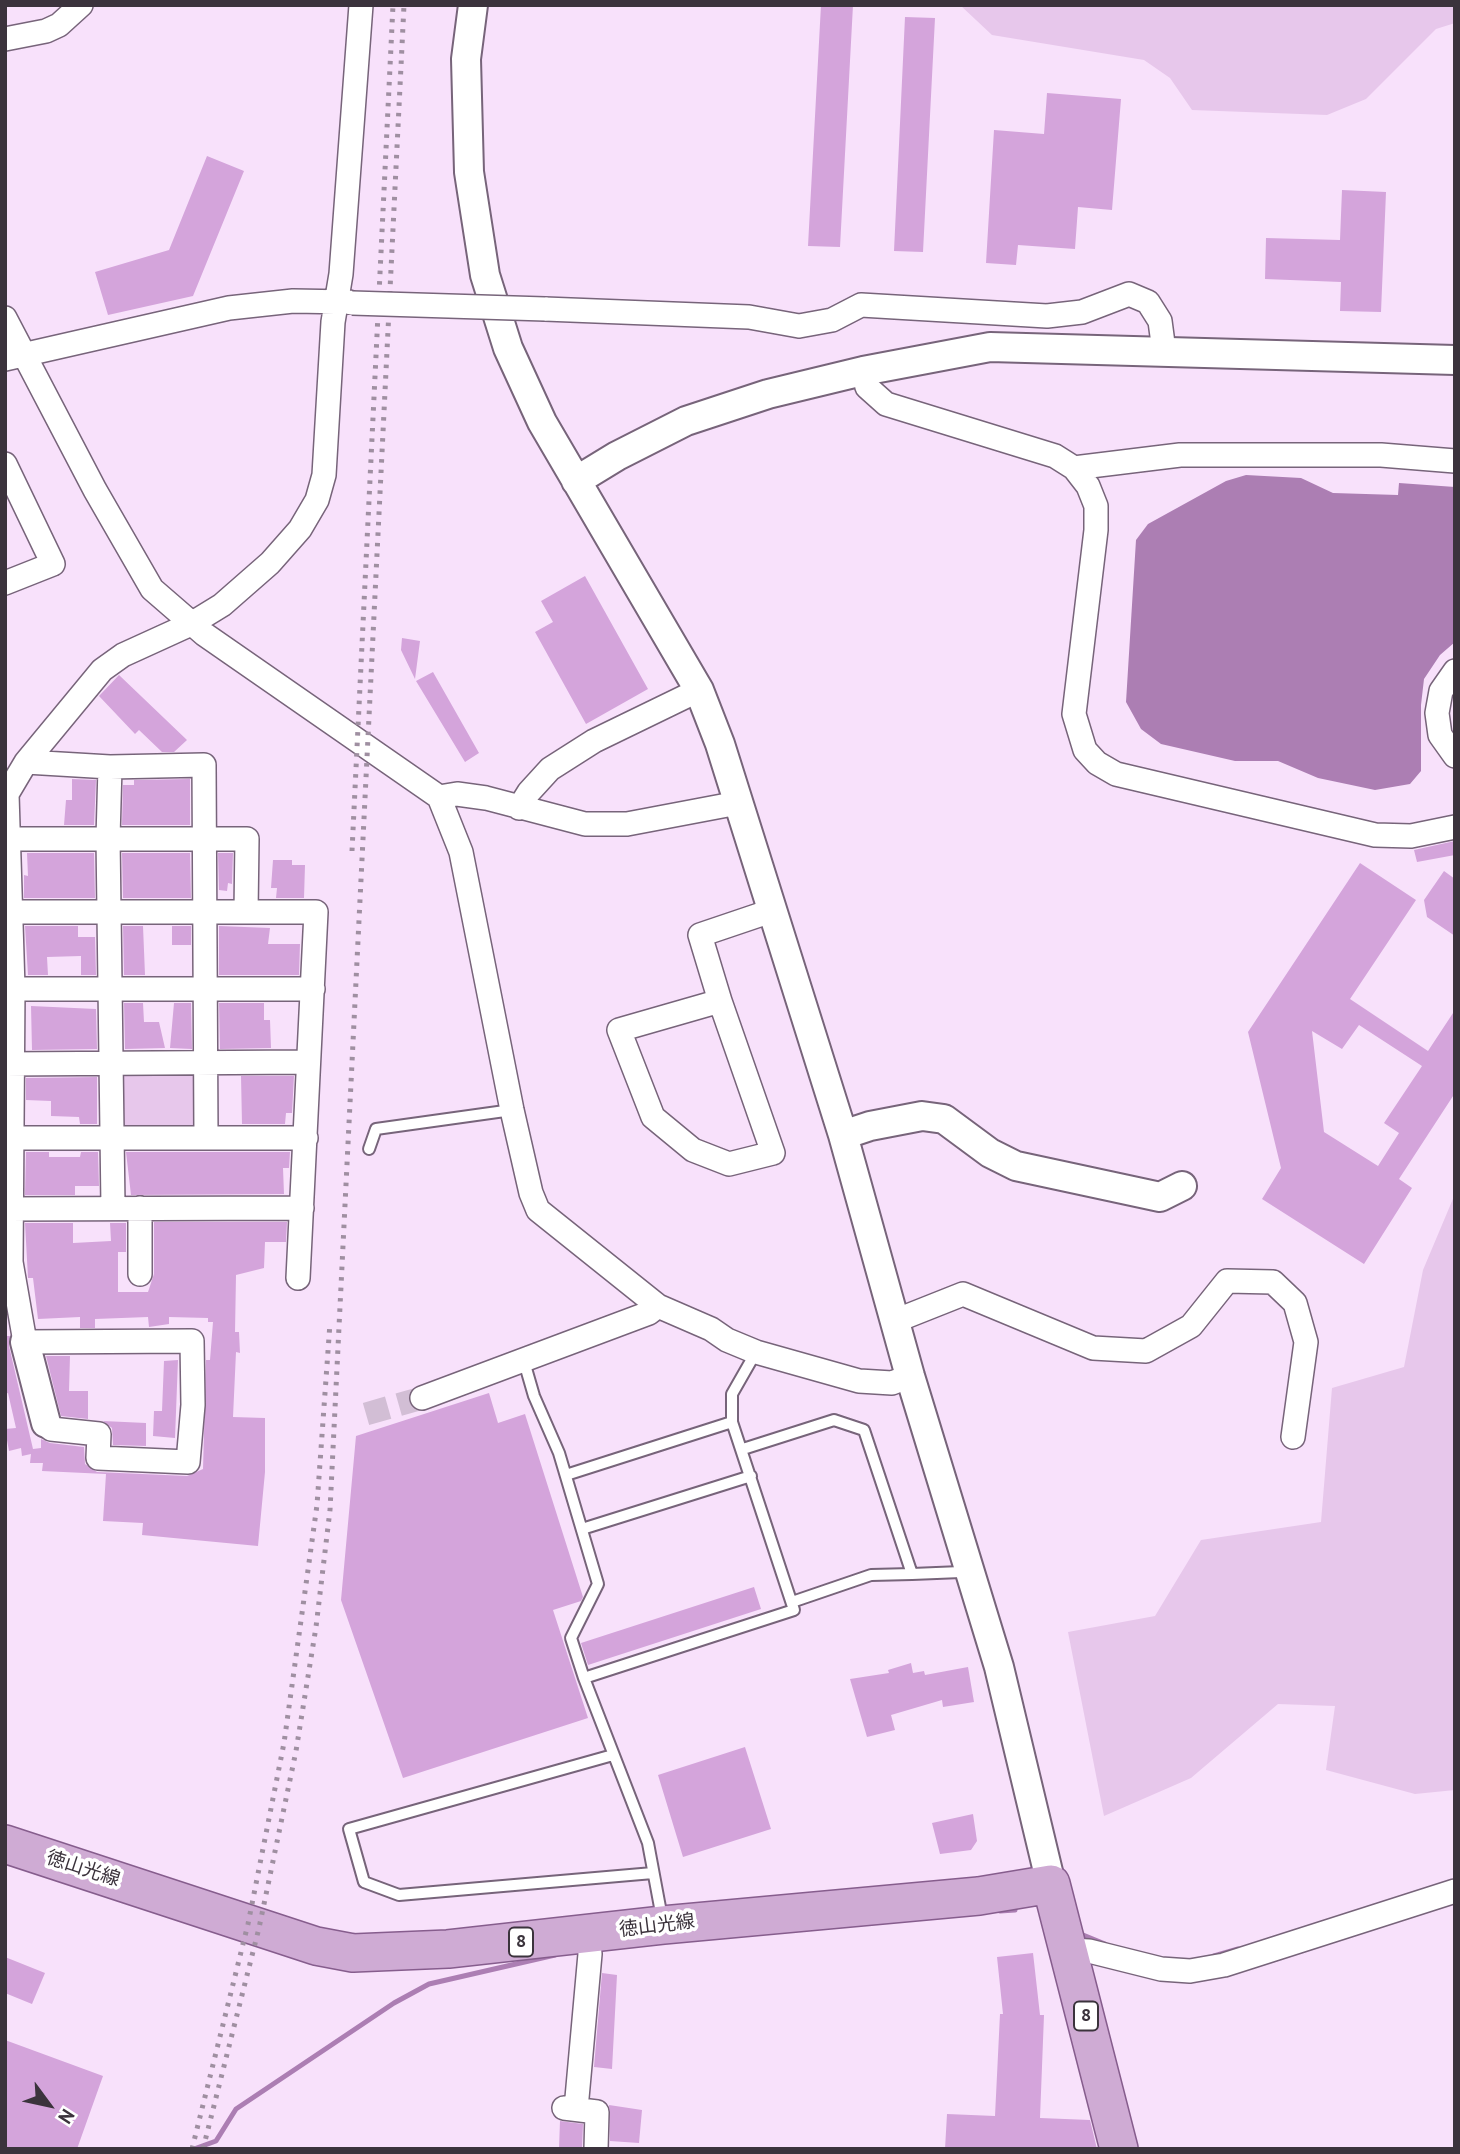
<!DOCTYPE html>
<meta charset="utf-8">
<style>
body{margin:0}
#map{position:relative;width:1460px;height:2154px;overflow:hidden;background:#f8e1fb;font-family:"PT Sans",sans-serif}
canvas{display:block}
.frame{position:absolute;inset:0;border:7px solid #3b333c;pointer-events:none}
.north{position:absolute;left:14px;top:2070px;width:70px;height:70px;-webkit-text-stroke:5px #fff;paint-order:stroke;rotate:123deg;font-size:19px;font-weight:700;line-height:28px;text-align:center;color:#3b333c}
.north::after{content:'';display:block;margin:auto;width:24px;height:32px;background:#3b333c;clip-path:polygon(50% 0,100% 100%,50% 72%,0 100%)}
</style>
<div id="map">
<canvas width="1460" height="2154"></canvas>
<div class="frame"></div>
<div class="north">N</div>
</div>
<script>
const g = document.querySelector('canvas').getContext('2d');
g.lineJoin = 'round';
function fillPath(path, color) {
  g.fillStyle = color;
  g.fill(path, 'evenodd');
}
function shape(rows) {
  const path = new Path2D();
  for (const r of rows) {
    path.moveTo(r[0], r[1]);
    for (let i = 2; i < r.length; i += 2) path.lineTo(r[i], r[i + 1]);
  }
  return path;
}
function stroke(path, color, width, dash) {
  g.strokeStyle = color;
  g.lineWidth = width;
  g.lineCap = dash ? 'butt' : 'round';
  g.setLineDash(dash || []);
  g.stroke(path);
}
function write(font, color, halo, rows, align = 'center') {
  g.font = font + ' "PT Sans","Noto Sans JP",sans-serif';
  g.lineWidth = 7;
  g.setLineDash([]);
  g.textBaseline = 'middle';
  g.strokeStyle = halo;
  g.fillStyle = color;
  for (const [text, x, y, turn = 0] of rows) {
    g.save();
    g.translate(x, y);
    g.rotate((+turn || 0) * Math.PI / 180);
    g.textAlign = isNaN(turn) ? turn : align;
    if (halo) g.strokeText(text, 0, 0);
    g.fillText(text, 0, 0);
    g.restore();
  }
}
fillPath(shape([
 [960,5,1455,5,1455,23,1436,29,1366,99,1327,115,1192,110,1170,78,1144,60,992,35],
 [121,1071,202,1071,202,1132,120,1132],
 [1455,1194,1455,1790,1415,1794,1326,1770,1335,1706,1278,1704,1191,1778,1104,1816,1068,1632,1155,1616,1201,1540,1321,1522,1332,1388,1404,1367,1423,1270]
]), '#e7c7eb');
fillPath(shape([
 [1246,475,1301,478,1333,493,1398,495,1399,483,1455,487,1455,642,1440,655,1424,679,1421,705,1421,771,1410,784,1375,790,1318,778,1278,761,1235,761,1161,744,1141,729,1126,702,1136,540,1148,524,1226,481]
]), '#ac7eb3');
stroke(shape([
 [1000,1911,1015,1910],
 [1083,1935,1105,1944],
 [1214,1956,1238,1949],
 [194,2149,216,2141,236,2109,394,2003,429,1984,555,1955]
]), '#ac7eb3', 5);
fillPath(shape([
 [821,5,853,5,840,247,808,246],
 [905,17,935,18,923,252,894,251],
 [1047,93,1121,99,1112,210,1078,207,1075,249,1018,245,1016,265,986,263,994,130,1044,134],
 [207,156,244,171,193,296,108,315,95,272,169,250],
 [1342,190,1386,192,1381,312,1340,311,1341,282,1265,279,1266,238,1340,240],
 [585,576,648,689,586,724,535,632,553,622,541,601],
 [402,638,420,641,415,679,401,650],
 [433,672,479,753,465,762,416,681],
 [119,675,187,740,174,752,162,752,139,730,135,734,99,696],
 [72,779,96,780,94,825,64,825,66,800,72,800],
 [190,779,190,825,122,825,123,785,134,785,134,780],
 [1455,841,1455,855,1417,862,1414,850],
 [27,853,94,853,95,898,24,898,24,875,28,876],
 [122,853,190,853,191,898,123,898],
 [218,853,233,853,232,884,228,883,227,891,219,890],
 [273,860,292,860,292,865,305,865,304,898,276,898,277,888,271,888],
 [1360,863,1416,900,1350,999,1428,1051,1455,1010,1455,1093,1399,1179,1412,1188,1364,1264,1262,1199,1281,1168,1248,1032],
 [1359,1025,1422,1066,1384,1123,1399,1133,1378,1166,1324,1132,1312,1031,1342,1049],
 [1444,871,1455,879,1455,936,1427,917,1424,900],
 [25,926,78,926,78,937,95,937,96,975,81,975,81,956,47,957,48,975,28,975],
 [123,926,143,926,145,975,124,975],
 [172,926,191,926,191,945,172,945],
 [219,926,270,928,268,944,300,944,299,975,219,975],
 [124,1003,143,1003,144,1022,159,1022,165,1048,125,1049],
 [174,1003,191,1003,192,1049,170,1048],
 [219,1003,264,1003,264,1020,270,1020,271,1048,220,1049],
 [31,1006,96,1009,97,1049,32,1050],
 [241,1076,294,1076,292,1113,286,1113,285,1124,242,1124],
 [97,1077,97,1124,80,1124,79,1117,51,1116,51,1101,26,1100,26,1078],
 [26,1152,49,1152,49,1157,80,1157,81,1152,98,1152,99,1186,75,1186,75,1195,25,1195],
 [126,1152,290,1152,289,1168,283,1168,284,1194,131,1195],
 [154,1222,287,1222,286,1242,265,1242,264,1268,236,1275,235,1332,239,1332,240,1353,236,1352,233,1417,265,1418,265,1472,258,1546,142,1535,143,1523,103,1521,106,1474,42,1471,43,1463,30,1463,31,1454,22,1456,21,1448,9,1451,5,1429,16,1428,8,1393,5,1394,5,1336,10,1336,9,1346,33,1449,41,1448,41,1439,50,1443,84,1447,85,1464,97,1472,187,1476,203,1469,206,1360,210,1360,213,1322,208,1322,208,1318,169,1317,169,1324,149,1327,148,1317,95,1319,95,1328,80,1328,80,1317,38,1319,33,1278,28,1278,25,1223,73,1223,73,1243,111,1241,110,1223,126,1223,126,1252,118,1252,118,1292,148,1292,154,1274],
 [46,1356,70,1356,69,1391,88,1391,88,1419,61,1416],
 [178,1360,175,1438,153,1436,154,1411,162,1411,164,1361],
 [489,1393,498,1423,525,1414,583,1597,581,1601,553,1610,588,1718,403,1778,341,1600,356,1436],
 [103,1421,146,1423,146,1446,113,1445,112,1428],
 [754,1587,761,1609,588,1665,581,1643],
 [911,1663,913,1673,924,1671,925,1675,968,1667,974,1702,943,1707,942,1700,891,1715,895,1730,867,1737,850,1679,889,1673,888,1670],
 [745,1747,771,1829,683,1857,658,1775],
 [973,1814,977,1841,971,1850,940,1854,932,1823],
 [1033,1953,1040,2015,1044,2015,1040,2118,1090,2120,1097,2149,945,2149,947,2114,995,2116,1000,2014,1003,2014,997,1957],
 [5,1957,45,1973,32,2004,5,1993],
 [602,1973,617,1975,612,2069,594,2067],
 [5,2040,103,2076,77,2149,5,2149],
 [609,2105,642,2110,639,2143,610,2141],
 [560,2121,583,2124,582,2149,559,2149]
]), '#d4a4db');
stroke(shape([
 [366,1414,422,1398]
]), '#d2bed5', 23, [23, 11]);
const service = shape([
 [369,1149,376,1129,512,1110],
 [523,1358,534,1396,559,1453,598,1584,571,1638,584,1678],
 [743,1449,834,1420,864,1430,912,1574,871,1575,792,1602],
 [566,1475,732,1422],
 [582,1529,751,1476],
 [912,1574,961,1572],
 [613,1755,349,1829,364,1882,399,1895,653,1873],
 [662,1918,648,1843,584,1678,794,1610,732,1422,732,1394,756,1352]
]);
const minor = shape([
 [5,39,46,31,59,25,81,5],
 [545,309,749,317,799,326,832,320,861,305,1047,316,1082,312,1129,294,1148,302,1160,321,1164,351],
 [5,318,95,490,152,589,204,634,439,797,461,852,512,1110,531,1193,538,1210,658,1306,711,1329,727,1340,756,1352,859,1381,892,1383,910,1376],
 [5,359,229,308,293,301,349,302],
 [863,371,867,387,886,404,1055,456,1074,468,1088,486,1096,506,1096,530,1074,714,1085,750,1097,763,1116,774,1375,835,1411,836,1455,827],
 [5,464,53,564,5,583],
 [1074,468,1180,455,1381,455,1455,461],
 [1455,671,1441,691,1437,713,1440,735,1455,756],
 [26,762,110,767,204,765,206,1137],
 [110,767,108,838,113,1207],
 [439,797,457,794,486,798,585,824,627,824,738,803],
 [519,808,529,792,550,769,594,741,699,690],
 [7,839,247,839,246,912],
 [5,912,316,912,298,1278],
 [5,989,313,989],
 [720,1001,773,1153,729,1164,693,1150,653,1117,619,1030,720,1001],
 [720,1001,700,935,771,911],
 [5,1064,307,1062],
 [5,1138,306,1138],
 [140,1208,140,1274],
 [5,1209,302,1208],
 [895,1321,963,1294,1093,1348,1146,1351,1191,1326,1227,1281,1273,1282,1295,1303,1306,1342,1293,1437],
 [422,1398,649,1313,658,1306],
 [46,1423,51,1429,99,1434,98,1458,188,1462,193,1405,192,1341,25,1342,11,1262,13,988,7,794,26,762,102,670,123,655,191,624,222,605,270,563,300,529,317,500,324,475,333,322,341,274,361,5],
 [1070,1950,1089,1951,1161,1969,1190,1971,1224,1965,1455,1891],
 [564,2108,597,2112,596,2149],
 [576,2109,590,1954,588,1934]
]);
const tertiary = shape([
 [473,5,466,59,469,172,485,275,508,348,542,422,699,690,720,744,843,1135,910,1376,999,1667,1051,1884],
 [576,481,617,456,686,421,768,394,863,371,990,347,1455,360],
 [843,1135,870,1126,922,1116,944,1119,990,1153,1016,1166,1160,1197,1182,1186],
 [25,1342,46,1423]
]);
const primary = shape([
 [5,1844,316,1946,353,1953,448,1949,663,1925,979,1896,1051,1884,1119,2149]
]);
stroke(service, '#77647a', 14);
stroke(minor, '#77647a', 26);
stroke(tertiary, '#77647a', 32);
stroke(primary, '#865d8d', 40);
stroke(service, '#fff', 10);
stroke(minor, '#fff', 23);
stroke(tertiary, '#fff', 28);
stroke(primary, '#cfabd4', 37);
stroke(shape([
 [352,851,393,5],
 [192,2149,248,1924,284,1743,317,1505,330,1323],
 [203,2149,259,1928,296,1751,316,1627,330,1510,404,5]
]), '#9f8fa1', 5, [3.5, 7]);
const minorBridge = shape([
 [352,303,545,309]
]);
stroke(minorBridge, '#77647a', 26, []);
stroke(minorBridge, '#fff', 23);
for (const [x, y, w] of [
 [521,1942,24],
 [1086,2016,24]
]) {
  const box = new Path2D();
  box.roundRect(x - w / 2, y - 14.5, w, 29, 5);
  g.fillStyle = '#fff';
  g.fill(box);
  stroke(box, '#3b333c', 2);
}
write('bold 18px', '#3b333c', null, [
 ["8",521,1942],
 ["8",1086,2016]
]);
write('19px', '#3b333c', '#fff', [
 ["徳山光線",83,1869,18],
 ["徳山光線",657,1926,-7]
]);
</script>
